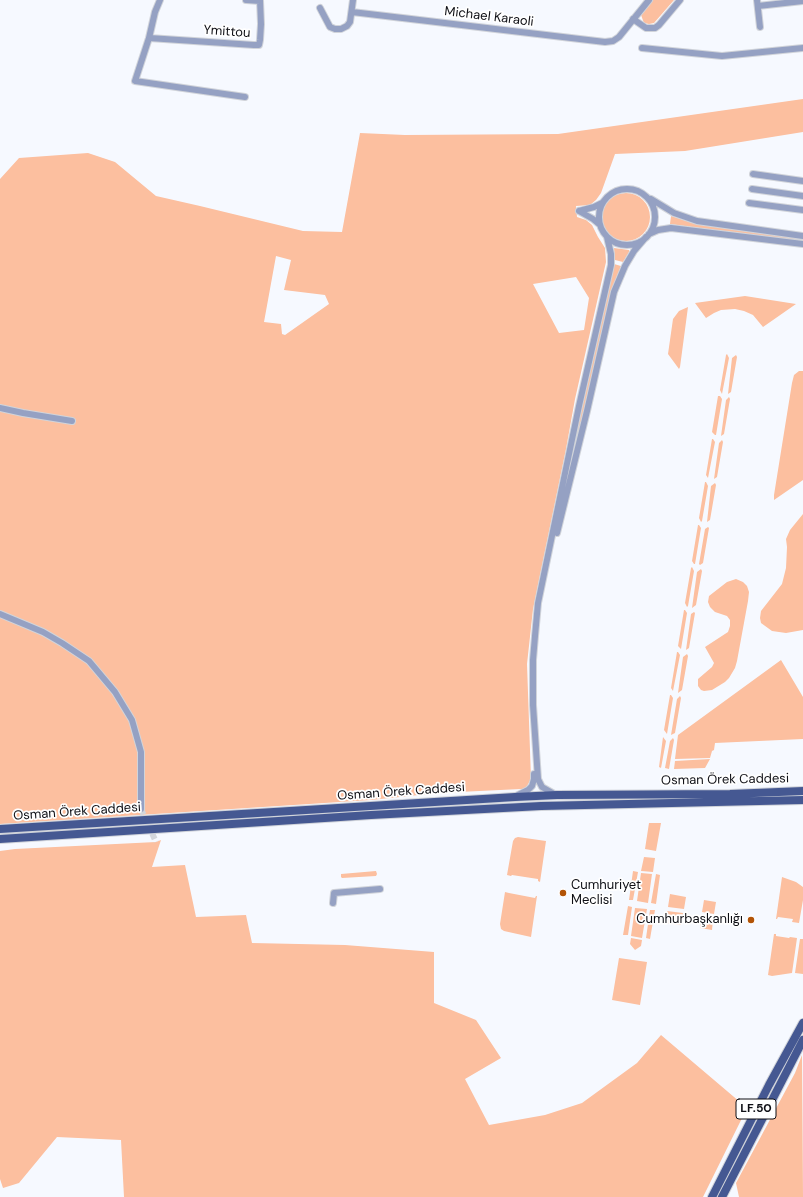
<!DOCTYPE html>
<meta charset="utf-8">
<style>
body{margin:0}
canvas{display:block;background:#f6f9ff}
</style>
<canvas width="803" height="1197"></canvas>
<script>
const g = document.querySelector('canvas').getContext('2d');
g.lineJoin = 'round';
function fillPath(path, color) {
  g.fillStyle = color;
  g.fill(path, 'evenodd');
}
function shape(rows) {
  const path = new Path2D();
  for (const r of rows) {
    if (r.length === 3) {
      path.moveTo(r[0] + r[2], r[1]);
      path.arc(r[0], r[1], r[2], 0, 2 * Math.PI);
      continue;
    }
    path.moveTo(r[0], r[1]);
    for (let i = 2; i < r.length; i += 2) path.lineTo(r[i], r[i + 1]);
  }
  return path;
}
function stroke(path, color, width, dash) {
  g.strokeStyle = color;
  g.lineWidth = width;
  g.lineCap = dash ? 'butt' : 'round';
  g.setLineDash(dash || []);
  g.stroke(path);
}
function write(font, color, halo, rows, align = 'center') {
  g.font = font + ' "DM Sans",sans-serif';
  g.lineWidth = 3.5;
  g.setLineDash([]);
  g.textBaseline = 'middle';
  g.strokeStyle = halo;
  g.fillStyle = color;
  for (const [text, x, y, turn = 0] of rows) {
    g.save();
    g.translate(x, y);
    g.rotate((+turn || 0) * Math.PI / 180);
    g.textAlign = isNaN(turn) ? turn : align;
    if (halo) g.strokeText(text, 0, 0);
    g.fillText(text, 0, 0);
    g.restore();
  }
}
fillPath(shape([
 [652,0,674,0,654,23,649,24,644,23,641,15,641,13],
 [803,99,803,132,685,151,615,154,601,193,596,200,590,205,576,206,577,217,586,220,592,225,598,237,605,248,606,262,575,399,566,449,533,609,527,664,531,779,527,786,524,789,521,789,438,793,371,800,0,824,0,179,19,158,88,153,115,162,156,196,200,206,303,231,342,232,360,133,405,135,558,134],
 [276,256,291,260,284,290,325,295,329,304,285,335,282,334,281,324,264,322],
 [576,277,589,298,584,330,559,333,533,284],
 [626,217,24],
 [671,216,696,224,803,238,803,242,670,224],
 [614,248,629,250,629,252,623,262,615,260],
 [614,264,621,266,612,289,562,509,559,509],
 [745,296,796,304,763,327,753,315,744,311,735,309,721,310,714,313,706,318,695,303],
 [688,307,680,367,679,369,668,354,673,319,679,311],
 [727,354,729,358,722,394,720,390,726,355],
 [736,355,737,357,731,392,728,394,732,358],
 [799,371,803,371,803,480,774,500,774,495,792,383,794,375],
 [718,396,720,396,722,399,716,435,715,435,712,432],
 [729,397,730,399,724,434,721,436,726,400],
 [712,439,713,439,715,442,708,478,706,475],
 [722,440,723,442,717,477,714,479,719,443],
 [705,482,706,482,708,486,702,521,701,522,699,518],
 [715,483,716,485,710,520,707,522,711,486],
 [803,514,803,630,786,633,772,631,761,623,760,618,761,611,782,584,786,568,787,547,786,539,790,530],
 [698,525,699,525,701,528,695,564,694,564,692,561],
 [708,527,709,528,703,563,700,565,699,564,705,529],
 [692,567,694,571,688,606,687,607,685,603,691,568],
 [701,569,702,571,696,605,692,608,697,572],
 [736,579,743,582,747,586,749,592,748,601,737,661,735,668,729,678,725,682,712,690,704,691,701,690,698,686,698,679,712,667,714,663,705,647,728,632,730,626,730,620,727,616,715,612,710,607,708,602,709,596,727,582],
 [684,610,685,610,687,613,681,649,678,646],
 [694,612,695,613,689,648,686,650,691,614],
 [677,652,678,652,680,655,673,691,671,688],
 [687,654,688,656,682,690,678,693,683,657],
 [781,660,803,697,803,739,715,743,714,750,712,751,710,758,675,759,678,735],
 [670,695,671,695,673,698,667,734,664,730],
 [680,696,681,698,675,733,671,735,677,699],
 [663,737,666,741,661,768,659,767],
 [673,738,674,740,669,769,665,768,670,741],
 [710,759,705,768,674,769,675,761],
 [649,823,661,823,656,851,645,849],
 [518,837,546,841,540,882,538,881,538,879,512,875,511,876,507,875,513,841,515,838],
 [161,840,152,867,185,865,196,917,246,915,252,943,345,945,434,952,434,1003,476,1020,501,1058,465,1079,489,1125,545,1115,582,1103,637,1063,661,1035,747,1108,703,1197,124,1197,121,1140,57,1137,19,1183,3,1188,0,1179,0,851,15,849,156,842],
 [644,857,655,858,653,872,641,871],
 [376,871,377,874,376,876,342,878,341,877,341,874],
 [633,871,638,872,633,900,629,900],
 [641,873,652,874,648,903,637,901],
 [656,874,660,875,656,904,651,903],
 [782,877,796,882,803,887,803,900,799,923,792,922,793,919,778,917,777,919,776,919],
 [505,892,509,893,535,898,536,896,537,896,531,937,504,931,501,929,500,924],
 [670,894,686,897,684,909,668,907],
 [704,900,716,902,714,914,702,912],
 [628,906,632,907,628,935,623,935],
 [635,908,647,909,642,938,631,936],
 [650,910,655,910,650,939,646,938],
 [667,911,683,913,681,925,665,923],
 [702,916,713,919,712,930,700,928],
 [774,934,776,934,776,936,789,938,790,937,797,938,792,973,772,976,768,975],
 [631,938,642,940,641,946,635,950,630,944],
 [800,939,803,939,803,974,795,973],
 [619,958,647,962,640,1005,612,1000],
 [802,1055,803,1197,739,1197,736,1183,795,1073]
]), '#fcbf9f');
stroke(shape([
 [141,809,156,842]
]), '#d3d6dc', 6, [6, 3]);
const minor = shape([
 [160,0,155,12,149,38,135,81,245,97],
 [246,0,260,1],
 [757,0,760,27],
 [758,6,803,1],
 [320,8,330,27,335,29,341,29,347,26,350,22,353,0],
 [352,12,605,42,613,41,619,37,649,0],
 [633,19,646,28,655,28,659,25,680,0],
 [149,38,254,45,259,45,260,40,261,24,260,0],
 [642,48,722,56,803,48],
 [753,174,803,181],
 [627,217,28],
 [752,189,803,196],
 [651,199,674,213,697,221,803,236],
 [749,203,803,210],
 [579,211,593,219,599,224],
 [579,211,594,207,602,203],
 [649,234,658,230,671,228,803,244],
 [0,408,23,413,72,421],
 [557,533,587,411,614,292,625,266,634,251,646,237],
 [0,614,43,632,62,643,89,661,115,692,132,720,141,752,141,809],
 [556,795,542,787,538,779,533,705,533,660,535,636,538,603,579,406,611,265,611,254,607,237],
 [516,796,528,790,532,786,534,779,534,774],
 [333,903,334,893,380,889]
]);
const major = shape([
 [0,829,515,797,557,795,730,794,803,791],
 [0,839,371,815,541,806,803,800],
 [712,1197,769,1085,803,1023],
 [722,1197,803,1040]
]);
stroke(minor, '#d1d4da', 8);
stroke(major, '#d1d4da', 10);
stroke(minor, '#95a1c3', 6);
stroke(major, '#455892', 8);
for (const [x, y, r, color] of [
 [563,893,4,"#b25306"],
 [751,920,4,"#b25306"]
]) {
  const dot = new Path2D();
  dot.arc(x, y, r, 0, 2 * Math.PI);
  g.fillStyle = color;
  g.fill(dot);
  stroke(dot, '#fff', 1.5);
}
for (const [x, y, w] of [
 [756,1109,40]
]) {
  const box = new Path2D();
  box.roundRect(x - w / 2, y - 10, w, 20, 3);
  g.fillStyle = '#fff';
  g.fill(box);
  stroke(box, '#0e0f15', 1);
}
write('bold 12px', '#0e0f15', null, [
 ["LF.50",756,1109]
]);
write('13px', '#0e0f15', '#fff', [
 ["Michael Karaoli",489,17,7],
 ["Ymittou",227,32,4],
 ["Osman Örek Caddesi",725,780,-1],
 ["Osman Örek Caddesi",401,792,-4],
 ["Osman Örek Caddesi",77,812,-4]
]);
write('13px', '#0e0f15', '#fff', [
 ["Cumhuriyet",571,886],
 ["Meclisi",571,901],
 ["Cumhurbaşkanlığı",743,920,"right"]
], 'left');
</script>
